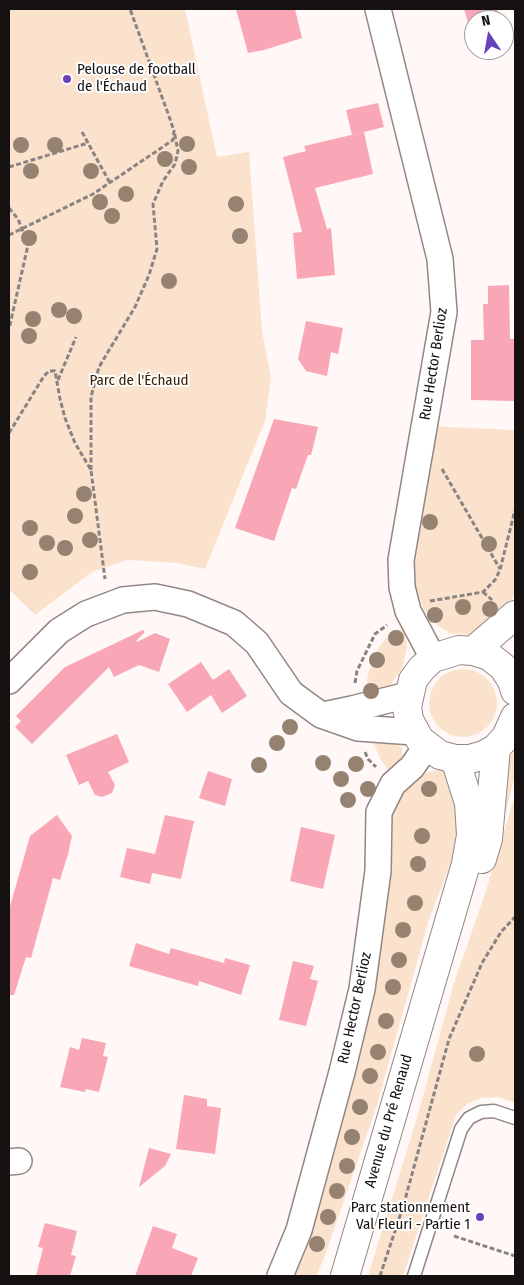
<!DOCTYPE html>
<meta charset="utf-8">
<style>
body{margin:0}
#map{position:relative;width:524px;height:1285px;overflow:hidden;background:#fff8f7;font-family:"Fira Sans Condensed",sans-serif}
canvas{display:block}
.frame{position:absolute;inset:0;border:10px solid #151111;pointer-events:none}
.north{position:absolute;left:464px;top:10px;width:50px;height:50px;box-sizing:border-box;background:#fff;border:1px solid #a1a0a0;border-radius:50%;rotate:348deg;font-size:14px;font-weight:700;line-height:20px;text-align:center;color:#151111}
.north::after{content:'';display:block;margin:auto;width:18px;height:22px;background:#6942bb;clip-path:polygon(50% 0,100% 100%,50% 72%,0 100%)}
</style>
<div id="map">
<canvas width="524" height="1285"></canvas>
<div class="frame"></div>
<div class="north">N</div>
</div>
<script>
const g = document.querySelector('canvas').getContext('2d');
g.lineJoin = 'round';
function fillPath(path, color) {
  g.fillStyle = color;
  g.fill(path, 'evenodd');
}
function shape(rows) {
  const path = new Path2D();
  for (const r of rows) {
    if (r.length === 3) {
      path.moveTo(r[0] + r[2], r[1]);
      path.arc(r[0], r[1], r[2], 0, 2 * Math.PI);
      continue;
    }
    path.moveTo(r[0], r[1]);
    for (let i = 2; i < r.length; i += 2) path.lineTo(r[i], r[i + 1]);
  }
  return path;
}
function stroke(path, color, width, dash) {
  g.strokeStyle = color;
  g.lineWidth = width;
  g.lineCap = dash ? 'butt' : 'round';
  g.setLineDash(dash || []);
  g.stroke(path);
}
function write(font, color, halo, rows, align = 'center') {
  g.font = font + ' "Fira Sans Condensed",sans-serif';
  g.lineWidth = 4;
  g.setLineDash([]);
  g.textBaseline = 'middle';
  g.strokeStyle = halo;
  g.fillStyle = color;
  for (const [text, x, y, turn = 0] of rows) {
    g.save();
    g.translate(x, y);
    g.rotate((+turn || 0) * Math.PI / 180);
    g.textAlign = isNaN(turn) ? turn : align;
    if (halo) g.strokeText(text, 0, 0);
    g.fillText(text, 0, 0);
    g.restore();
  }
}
fillPath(shape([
 [9,9,185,9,217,157,249,152,262,331,271,378,265,421,205,569,178,563,127,560,92,572,35,615,9,589],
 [425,426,515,430,515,594,501,618,487,630,470,635,450,633,438,626,425,612,412,578],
 [404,627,407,647,402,669,387,690,364,701,368,674,379,647,387,637],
 [463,703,34],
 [372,740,394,741,402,748,402,756,390,773,381,760],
 [515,748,515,775,506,812,501,797,506,762],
 [440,769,446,771,454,787,456,834,454,855,429,919,377,1105,324,1258,316,1276,293,1276,373,971,392,862,393,816,398,797,417,776],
 [515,795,515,1103,498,1097,481,1098,467,1104,456,1115,403,1276,368,1276,417,1118,454,983,485,894]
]), '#fbe2cc');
fillPath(shape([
 [236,9,295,9,302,38,264,50,248,53],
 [464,9,497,9,501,20,474,20,474,43],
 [378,103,384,127,352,135,346,110],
 [364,132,373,174,315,188,327,229,331,228,335,275,297,279,293,233,302,232,283,157,306,151,304,146],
 [509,285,510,339,514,339,515,401,471,400,471,340,484,340,483,304,488,304,488,286],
 [306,321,343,328,338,354,331,352,327,376,306,371,298,359],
 [274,419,318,427,311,455,308,455,296,489,292,488,274,541,235,528],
 [143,630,145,632,136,641,137,642,155,633,170,639,159,672,139,665,114,677,109,667,32,744,15,727,21,721,16,716,65,667],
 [201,662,213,680,229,669,247,696,222,713,211,695,187,712,168,684],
 [117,734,129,762,108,772,115,785,112,793,102,797,95,795,88,781,79,785,66,755],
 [208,771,232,779,225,806,199,798],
 [57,815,72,836,68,854,60,880,53,878,31,958,26,957,14,995,9,995,9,910,30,836],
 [165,815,194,821,181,879,152,873,150,884,120,877,127,848,155,854],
 [301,827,335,835,323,889,290,881],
 [136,943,169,954,171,948,224,963,225,958,250,965,241,995,199,981,198,986,129,966],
 [293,961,314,966,310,979,318,981,306,1026,279,1020],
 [82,1038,106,1043,103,1056,108,1057,99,1092,86,1089,85,1092,60,1087,70,1047,79,1050],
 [184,1095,207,1099,207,1106,221,1108,215,1154,176,1149],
 [149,1148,171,1154,165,1166,139,1187],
 [45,1223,77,1231,71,1255,76,1256,70,1276,36,1276,43,1248,38,1247],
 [153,1226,177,1234,172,1248,198,1258,191,1276,135,1276]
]), '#f9a7b6');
const lane = shape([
 [414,1276,461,1129,469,1118,481,1112,494,1111,515,1118]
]);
const street = shape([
 [378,9,440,259,444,312,401,560,402,587,408,611,433,658],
 [9,681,59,631,86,614,123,600,155,597,188,604,234,623,257,643,291,693,321,715,358,728,414,732],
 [323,715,352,709,408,695],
 [9,1162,19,1161],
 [280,1276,299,1230,342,1072,362,989,378,871,379,812,393,784,412,767,427,746]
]);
const secondary = shape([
 [473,651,515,615],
 [515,691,512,681,503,667,489,656,473,651,459,650,433,658,422,668,413,680,407,707,409,720,420,740,440,755,455,759,470,759,484,755,496,748,506,737,515,717],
 [482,859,488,839,496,748],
 [345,1276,466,864,471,835,469,803,455,759]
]);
stroke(lane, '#918785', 15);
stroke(street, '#918785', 28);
stroke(secondary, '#918785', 30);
stroke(shape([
 [82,132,110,183],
 [9,167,88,143],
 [9,208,18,219,28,245,9,329],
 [9,235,93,194,173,140,174,131,170,119,130,9],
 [58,380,76,337],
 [9,433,44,376,49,371,55,371,60,399,65,418,75,443,91,470,105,579],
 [442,469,500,569],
 [91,470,91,397,99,367,135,307,149,275,157,249,153,204,163,181,175,164,178,151,174,131],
 [483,592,492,600],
 [430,601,483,592,495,580,500,570,515,510],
 [355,683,357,671,375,634,387,625],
 [365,752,368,759,376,767],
 [454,1236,515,1256],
 [380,1276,403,1207,449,1039,482,963,501,932,515,917]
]), '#898383', 3, [5, 2.5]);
stroke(lane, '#fff', 12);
stroke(street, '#fff', 25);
stroke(secondary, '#fff', 28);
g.fillStyle = '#958271';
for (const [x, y] of [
 [187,144],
 [21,145],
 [55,145],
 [165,159],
 [189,167],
 [31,171],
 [91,171],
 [126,194],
 [100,202],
 [236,204],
 [112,216],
 [240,236],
 [29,238],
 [169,281],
 [59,310],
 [74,316],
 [33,319],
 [29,336],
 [84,494],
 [75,516],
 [430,522],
 [30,528],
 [90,540],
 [47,543],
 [489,544],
 [65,548],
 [30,572],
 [463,607],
 [490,609],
 [435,615],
 [396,638],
 [377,660],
 [371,691],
 [290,727],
 [277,743],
 [323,763],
 [356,764],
 [259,765],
 [341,779],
 [368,789],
 [429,789],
 [348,800],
 [422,836],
 [418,864],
 [415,903],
 [403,930],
 [399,960],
 [393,987],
 [386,1021],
 [378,1052],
 [477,1054],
 [370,1076],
 [360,1107],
 [352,1137],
 [347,1166],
 [337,1191],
 [328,1217],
 [317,1244]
]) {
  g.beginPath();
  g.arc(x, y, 8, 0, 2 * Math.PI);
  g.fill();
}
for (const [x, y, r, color] of [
 [67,79,5,"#6942bb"],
 [480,1217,5,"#6942bb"]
]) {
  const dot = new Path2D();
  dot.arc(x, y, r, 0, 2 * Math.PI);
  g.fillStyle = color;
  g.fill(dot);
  stroke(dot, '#fff', 2);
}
write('15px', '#151111', '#fff', [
 ["Pelouse de football",77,70],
 ["de l'Échaud",77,87],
 ["Parc stationnement",470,1208,"right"],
 ["Val Fleuri - Partie 1",470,1225,"right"]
], 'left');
write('15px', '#151111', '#fff', [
 ["Rue Hector Berlioz",434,364,-81],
 ["Rue Hector Berlioz",355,1008,-78],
 ["Avenue du Pré Renaud",389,1121,-74]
]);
write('15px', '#3f2203', '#fff', [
 ["Parc de l'Échaud",139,381]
]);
</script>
